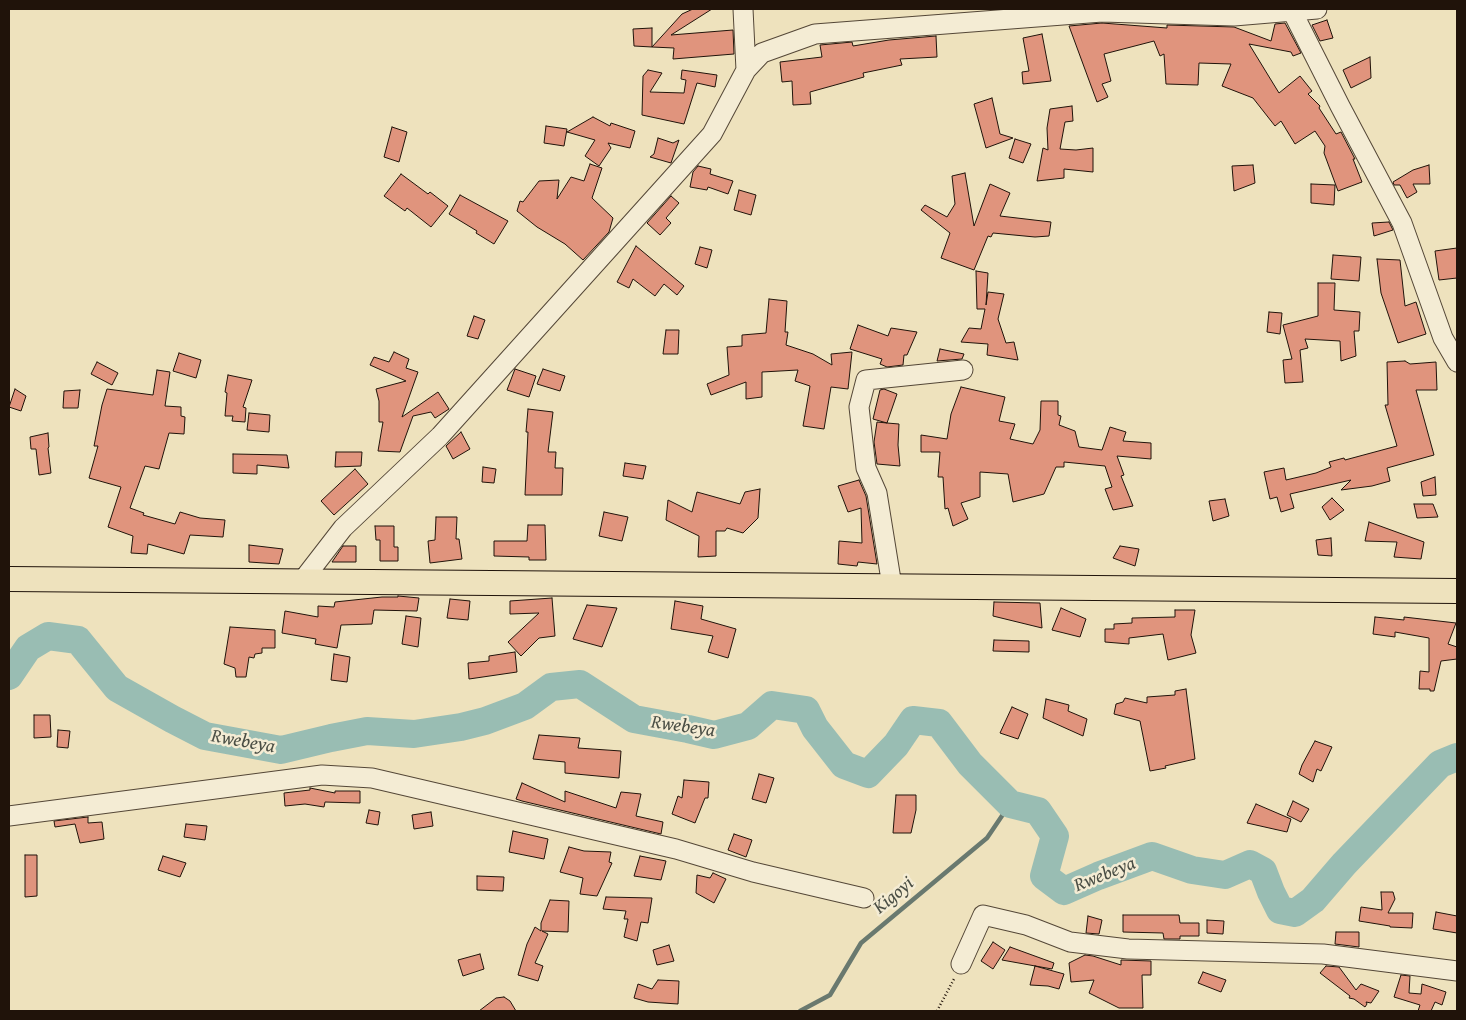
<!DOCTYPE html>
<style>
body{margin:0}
#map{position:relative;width:1466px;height:1020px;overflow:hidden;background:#eee2bd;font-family:"Gentium Book Plus",serif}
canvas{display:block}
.frame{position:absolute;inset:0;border:10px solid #20130a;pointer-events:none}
</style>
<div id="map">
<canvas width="1466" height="1020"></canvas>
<div class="frame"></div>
</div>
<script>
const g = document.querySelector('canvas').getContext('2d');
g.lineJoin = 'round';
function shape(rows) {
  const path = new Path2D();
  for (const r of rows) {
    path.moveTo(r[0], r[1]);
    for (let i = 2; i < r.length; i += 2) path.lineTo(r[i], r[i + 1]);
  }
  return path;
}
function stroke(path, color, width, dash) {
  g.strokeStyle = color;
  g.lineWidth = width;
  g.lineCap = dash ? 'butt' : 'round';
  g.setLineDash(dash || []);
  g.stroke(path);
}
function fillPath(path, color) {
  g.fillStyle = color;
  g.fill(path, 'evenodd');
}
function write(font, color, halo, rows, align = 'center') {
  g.font = font + ' "Gentium Book Plus",serif';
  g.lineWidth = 5;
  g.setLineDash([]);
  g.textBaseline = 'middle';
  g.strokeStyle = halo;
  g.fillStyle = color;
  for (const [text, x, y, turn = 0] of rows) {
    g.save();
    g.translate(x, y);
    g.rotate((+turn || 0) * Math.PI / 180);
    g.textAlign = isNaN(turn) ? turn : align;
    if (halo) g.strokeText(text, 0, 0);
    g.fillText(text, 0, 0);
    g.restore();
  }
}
stroke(shape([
 [800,1011,830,995,861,943,987,838,1010,804]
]), '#69796f', 4.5);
stroke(shape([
 [9,676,28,648,48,636,78,640,117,688,172,719,205,736,281,750,331,738,367,731,414,734,461,727,485,721,525,706,551,687,580,684,634,719,688,729,714,735,748,726,772,705,806,710,815,728,844,765,868,774,896,745,913,720,939,723,970,764,1010,804,1038,811,1055,836,1044,876,1064,891,1098,876,1152,856,1192,870,1225,875,1250,864,1263,871,1271,892,1280,910,1295,913,1313,900,1344,864,1440,764,1457,757]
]), '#99bdb3', 28);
const building = shape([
 [693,9,712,9,671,35,733,30,734,54,673,59,674,48,652,47,682,14,693,9],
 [1327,20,1333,38,1320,41,1312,25,1327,20],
 [1102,23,1167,28,1167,25,1234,27,1271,41,1275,24,1285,23,1301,53,1293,56,1291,52,1249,44,1279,93,1300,76,1312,91,1308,94,1320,106,1319,108,1336,134,1341,132,1355,159,1353,159,1362,182,1338,191,1324,153,1325,146,1315,131,1295,144,1281,121,1275,126,1253,98,1222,86,1231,64,1199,63,1198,85,1166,84,1164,54,1160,56,1154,41,1104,54,1111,81,1102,84,1108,97,1097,102,1069,26,1102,23],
 [652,28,652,47,634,46,633,29,652,28],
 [1042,34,1051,81,1023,84,1022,72,1029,71,1023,38,1042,34],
 [936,36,937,57,900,59,902,65,863,73,864,77,810,92,811,104,793,105,792,81,782,82,780,62,822,57,820,45,852,42,853,46,889,40,936,36],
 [1370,57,1371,78,1351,88,1343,70,1370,57],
 [648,70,662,73,650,92,684,93,686,80,681,79,682,70,717,75,715,87,697,83,684,124,642,115,643,76,648,70],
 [992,98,1000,134,1013,138,986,148,974,104,992,98],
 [1072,106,1073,121,1065,122,1060,149,1076,150,1093,148,1093,172,1064,169,1064,178,1037,181,1043,148,1048,150,1047,128,1050,109,1072,106],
 [593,117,610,126,611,123,635,131,630,148,608,143,611,148,599,166,585,156,595,140,567,132,593,117],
 [546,126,567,129,564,146,544,143,546,126],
 [392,127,407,132,399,162,384,157,392,127],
 [658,138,673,143,679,140,671,163,650,157,654,154,658,138],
 [1015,139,1031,144,1023,163,1009,158,1015,139],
 [590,164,602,168,592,198,613,218,609,232,583,260,565,244,537,227,517,211,520,201,523,202,539,181,559,180,557,199,571,177,584,181,590,164],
 [1253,165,1255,183,1234,191,1232,166,1253,165],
 [1429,165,1430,184,1413,184,1417,192,1407,198,1400,185,1394,185,1393,182,1413,170,1429,165],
 [698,166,711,169,710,174,733,181,728,194,708,187,707,190,690,187,693,172,698,166],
 [965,173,974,226,990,184,1010,193,1000,216,1051,222,1049,236,1035,237,993,233,991,237,988,236,974,270,941,258,950,233,921,210,925,205,947,217,955,204,952,176,965,173],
 [401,174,428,194,430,192,448,206,431,227,407,208,405,211,384,196,401,174],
 [1311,184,1335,185,1334,205,1311,203,1311,184],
 [739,190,756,195,751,215,734,210,739,190],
 [460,195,508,221,494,244,476,233,477,231,449,214,460,195],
 [671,196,679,203,666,218,671,223,660,235,647,223,671,196],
 [1389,222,1393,230,1374,236,1372,223,1389,222],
 [636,246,684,286,677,295,664,284,655,296,633,279,629,288,617,282,636,246],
 [700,247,712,250,707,268,695,264,700,247],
 [1457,248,1457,278,1439,280,1435,251,1457,248],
 [1333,255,1361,257,1359,281,1331,279,1333,255],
 [1377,259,1400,260,1405,306,1416,302,1426,334,1398,343,1381,293,1377,259],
 [976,271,988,273,986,305,988,292,1004,294,998,319,1006,343,1014,342,1018,360,987,355,988,344,961,342,969,328,981,329,985,309,977,309,976,271],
 [1318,283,1335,283,1334,310,1360,312,1359,331,1354,331,1356,356,1341,361,1340,341,1305,339,1308,348,1300,350,1303,382,1285,383,1283,360,1292,359,1283,325,1318,316,1318,283],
 [769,299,787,301,785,332,788,332,786,345,813,354,832,365,831,354,852,352,848,389,831,387,824,429,803,426,810,386,795,381,798,370,762,372,762,397,746,399,746,382,711,395,707,384,729,375,727,347,742,346,742,335,766,333,769,299],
 [1269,312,1282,313,1280,334,1267,332,1269,312],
 [474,316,485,320,478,339,467,336,474,316],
 [858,325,888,336,891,328,917,332,907,355,904,355,903,365,887,367,880,364,882,359,850,349,858,325],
 [666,330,679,330,678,354,663,354,666,330],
 [940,349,964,354,962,359,937,361,940,349],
 [394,352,409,359,406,368,418,372,402,417,438,392,449,409,435,418,431,412,413,416,400,452,378,451,383,422,379,422,379,401,376,389,406,381,370,365,374,357,389,362,394,352],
 [179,353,201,360,196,378,173,371,179,353],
 [1405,361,1410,364,1436,362,1437,390,1416,390,1434,455,1387,468,1390,481,1372,486,1341,490,1351,480,1290,494,1294,508,1281,512,1277,497,1270,499,1264,472,1284,468,1286,480,1316,473,1331,467,1329,462,1344,458,1345,460,1397,446,1385,405,1388,405,1387,362,1405,361],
 [97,362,118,373,112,385,91,374,97,362],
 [515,369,536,376,529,397,507,390,515,369],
 [543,369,565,376,560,391,537,384,543,369],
 [157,370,170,372,165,406,181,407,181,416,185,417,184,434,169,433,159,469,145,466,130,508,144,513,143,515,175,524,180,512,200,518,225,520,223,537,190,535,184,554,148,544,147,554,131,553,133,536,108,527,121,487,89,478,98,446,94,446,102,405,107,389,153,395,157,370],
 [228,375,252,380,243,407,246,408,245,422,232,421,233,416,225,416,227,393,225,392,228,375],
 [961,387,1005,397,999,421,1015,424,1010,439,1033,444,1040,430,1041,401,1058,401,1058,415,1061,416,1059,425,1075,431,1079,447,1102,450,1110,427,1126,432,1123,441,1151,443,1151,459,1117,456,1124,475,1121,476,1133,506,1113,510,1105,489,1112,487,1105,466,1064,462,1064,467,1056,467,1044,494,1013,502,1008,474,980,472,980,497,961,503,968,519,953,526,948,508,945,509,943,477,938,477,940,452,921,452,921,435,947,439,951,414,961,387],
 [15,389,26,396,21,411,9,407,15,389],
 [884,389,897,394,887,423,899,424,898,445,900,466,877,464,874,442,877,422,887,423,873,419,880,390,884,389],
 [80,390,78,408,63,408,64,391,80,390],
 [528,409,553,412,548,452,556,452,555,468,563,468,562,495,525,495,528,432,526,432,528,409],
 [249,413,270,415,269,432,247,430,249,413],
 [461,432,470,449,453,459,446,446,461,432],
 [48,433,49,447,48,448,51,473,39,475,36,449,31,449,30,437,48,433],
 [336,452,362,452,361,466,335,467,336,452],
 [233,454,287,455,289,468,257,465,257,474,233,473,233,454],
 [625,463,646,466,643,479,623,476,625,463],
 [483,467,496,469,494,483,482,482,483,467],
 [355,469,368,484,334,515,321,501,355,469],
 [1435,477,1436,495,1423,496,1421,482,1435,477],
 [859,480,866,496,877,564,858,562,857,566,838,564,839,541,862,543,861,508,848,512,838,486,859,480],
 [760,489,758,518,743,533,727,528,725,531,716,531,716,556,698,557,699,536,666,520,668,500,692,512,697,492,740,504,745,492,760,489],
 [1332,498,1344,510,1330,520,1322,507,1332,498],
 [1225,499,1229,516,1213,521,1209,501,1225,499],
 [1414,504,1433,504,1438,517,1417,518,1414,504],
 [604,512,628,517,622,541,599,536,604,512],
 [436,517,457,517,456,539,459,539,462,559,430,563,428,541,435,540,436,517],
 [1369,522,1424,542,1421,559,1394,557,1397,542,1365,541,1369,522],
 [528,525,545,525,546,560,529,560,529,557,494,556,494,541,527,541,528,525],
 [375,526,394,526,394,547,398,547,398,561,380,561,380,540,376,540,375,526],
 [1331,538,1332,556,1318,555,1316,540,1331,538],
 [249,545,283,549,279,564,249,562,249,545],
 [343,546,356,546,356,562,332,562,343,546],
 [1120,546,1139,549,1135,566,1113,558,1120,546],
 [398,596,419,598,417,611,374,610,372,624,341,625,337,648,315,644,316,639,282,633,285,611,318,617,318,606,334,607,335,602,382,597,398,597,398,596],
 [552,598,555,636,539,638,521,656,508,642,539,613,510,614,510,601,552,598],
 [450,599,470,601,468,620,447,618,450,599],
 [675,601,703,606,701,619,736,629,728,658,708,652,713,636,671,629,675,601],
 [994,602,1040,603,1042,628,993,616,994,602],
 [587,605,617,608,602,647,573,639,587,605],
 [1061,608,1086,619,1080,637,1052,630,1061,608],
 [1175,610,1195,610,1191,635,1196,653,1168,660,1163,634,1129,638,1129,644,1105,642,1105,629,1114,629,1114,624,1132,623,1132,618,1175,617,1175,610],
 [406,616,421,618,418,647,402,644,406,616],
 [1375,617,1404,620,1404,617,1456,623,1448,644,1457,647,1457,659,1441,661,1434,691,1430,691,1430,689,1419,689,1420,671,1429,672,1429,638,1395,632,1395,637,1373,634,1375,617],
 [230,627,275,630,275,648,262,648,262,653,255,654,254,658,249,657,246,677,236,677,235,668,224,664,230,627],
 [994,640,1029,641,1029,652,993,651,994,640],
 [515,652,517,672,469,679,468,663,489,661,489,656,515,652],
 [334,654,350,657,347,682,331,680,334,654],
 [1186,689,1195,759,1165,766,1166,768,1150,771,1140,721,1114,714,1116,704,1123,702,1125,698,1147,703,1147,697,1175,695,1175,691,1186,689],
 [1046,699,1069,705,1068,711,1087,719,1083,736,1043,718,1046,699],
 [1012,707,1028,714,1018,739,1000,733,1012,707],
 [34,715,50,715,51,737,34,738,34,715],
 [58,730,70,731,68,748,57,747,58,730],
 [539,735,580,738,578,748,621,751,619,778,565,773,565,762,533,759,539,735],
 [1315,741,1332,747,1321,771,1317,769,1313,782,1299,774,1302,765,1315,741],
 [759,774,774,778,766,803,752,799,759,774],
 [684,780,709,782,708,798,705,798,695,823,672,814,678,796,682,798,684,780],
 [522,783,565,802,565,791,616,808,621,792,641,794,636,816,663,822,661,834,522,801,516,799,522,783],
 [310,788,335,793,335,791,360,791,360,803,325,802,324,807,305,804,285,806,284,793,310,790,310,788],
 [896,795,916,795,916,810,911,833,893,833,896,795],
 [1293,801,1309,809,1301,822,1287,815,1293,801],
 [1256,804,1291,819,1287,832,1247,823,1256,804],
 [369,810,380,812,378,825,366,823,369,810],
 [431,812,433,826,414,829,412,815,431,812],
 [88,817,88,823,102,822,104,839,80,843,75,824,55,827,54,821,88,817],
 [186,824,207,826,205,840,184,837,186,824],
 [513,831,548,839,544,859,509,852,513,831],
 [734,834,752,840,746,857,728,850,734,834],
 [569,847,584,851,611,852,609,862,612,863,597,896,580,894,583,878,560,872,569,847],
 [25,855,37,855,37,896,25,897,25,855],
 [163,856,186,863,180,877,158,870,163,856],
 [640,856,666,861,661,880,634,876,640,856],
 [713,873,726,879,714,903,696,893,697,875,710,878,713,873],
 [477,876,504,877,503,891,477,890,477,876],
 [1381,892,1393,892,1395,899,1388,913,1413,913,1412,928,1390,927,1390,926,1359,921,1361,907,1382,910,1381,892],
 [606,897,652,898,648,923,641,922,637,941,624,937,628,919,624,919,626,911,603,909,606,897],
 [550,900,569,901,568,932,542,931,548,934,535,963,543,966,538,981,518,975,527,944,535,927,541,931,541,923,550,900],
 [1436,912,1457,916,1457,933,1433,929,1436,912],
 [1123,915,1179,915,1180,923,1199,923,1199,936,1180,936,1180,939,1164,939,1163,933,1123,932,1123,915],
 [1088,916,1102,920,1099,934,1086,933,1088,916],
 [1207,920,1224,921,1223,934,1207,933,1207,920],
 [1336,932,1359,932,1359,947,1335,944,1336,932],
 [993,942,1005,950,993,969,981,961,993,942],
 [669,945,674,961,657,965,653,950,669,945],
 [1010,947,1054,963,1052,969,1002,960,1010,947],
 [480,954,484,969,463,976,458,960,480,954],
 [1085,955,1093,956,1121,965,1121,960,1151,961,1151,975,1142,975,1143,1008,1119,1008,1089,993,1094,980,1071,982,1069,963,1085,955],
 [1035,966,1064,974,1059,989,1048,986,1030,985,1035,966],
 [1326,966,1339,967,1356,990,1361,984,1379,991,1371,1003,1366,1002,1367,1004,1365,1007,1354,999,1349,998,1350,996,1320,973,1326,966],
 [1203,972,1226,980,1221,992,1198,983,1203,972],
 [1401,975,1410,976,1409,993,1421,994,1422,984,1446,992,1442,1005,1435,1002,1431,1011,1418,1011,1420,1005,1394,997,1401,975],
 [658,980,679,981,678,1004,648,1002,634,998,638,984,652,989,658,980],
 [504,997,510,1001,516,1011,479,1011,496,998,504,997]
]);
fillPath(building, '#e0947d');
stroke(building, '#20130a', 1);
const minor = shape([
 [743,9,746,70],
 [1291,9,1340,106,1402,223,1443,338,1457,362],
 [302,581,343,528,440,436,712,134,746,70,762,53,815,34,1102,12,1234,16,1317,9],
 [892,586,877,493,866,468,859,407,866,380,963,370],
 [9,816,322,775,372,778,676,849,753,872,864,898],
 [961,964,983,915,1026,925,1070,942,1128,949,1323,954,1457,971]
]);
const major = shape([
 [9,579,1457,591]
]);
stroke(minor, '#544737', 21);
stroke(major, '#20130a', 26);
stroke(shape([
 [937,1011,954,979]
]), '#20130a', 2.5, [1, 2.5]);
stroke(minor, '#f4ecd4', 19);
stroke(major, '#eee2bd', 24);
write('italic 19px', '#4a4e45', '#f4ecd4', [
 ["Rwebeya",683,727,8],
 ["Rwebeya",243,742,10],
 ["Rwebeya",1105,875,-22],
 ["Kigoyi",894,896,-40]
]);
</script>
